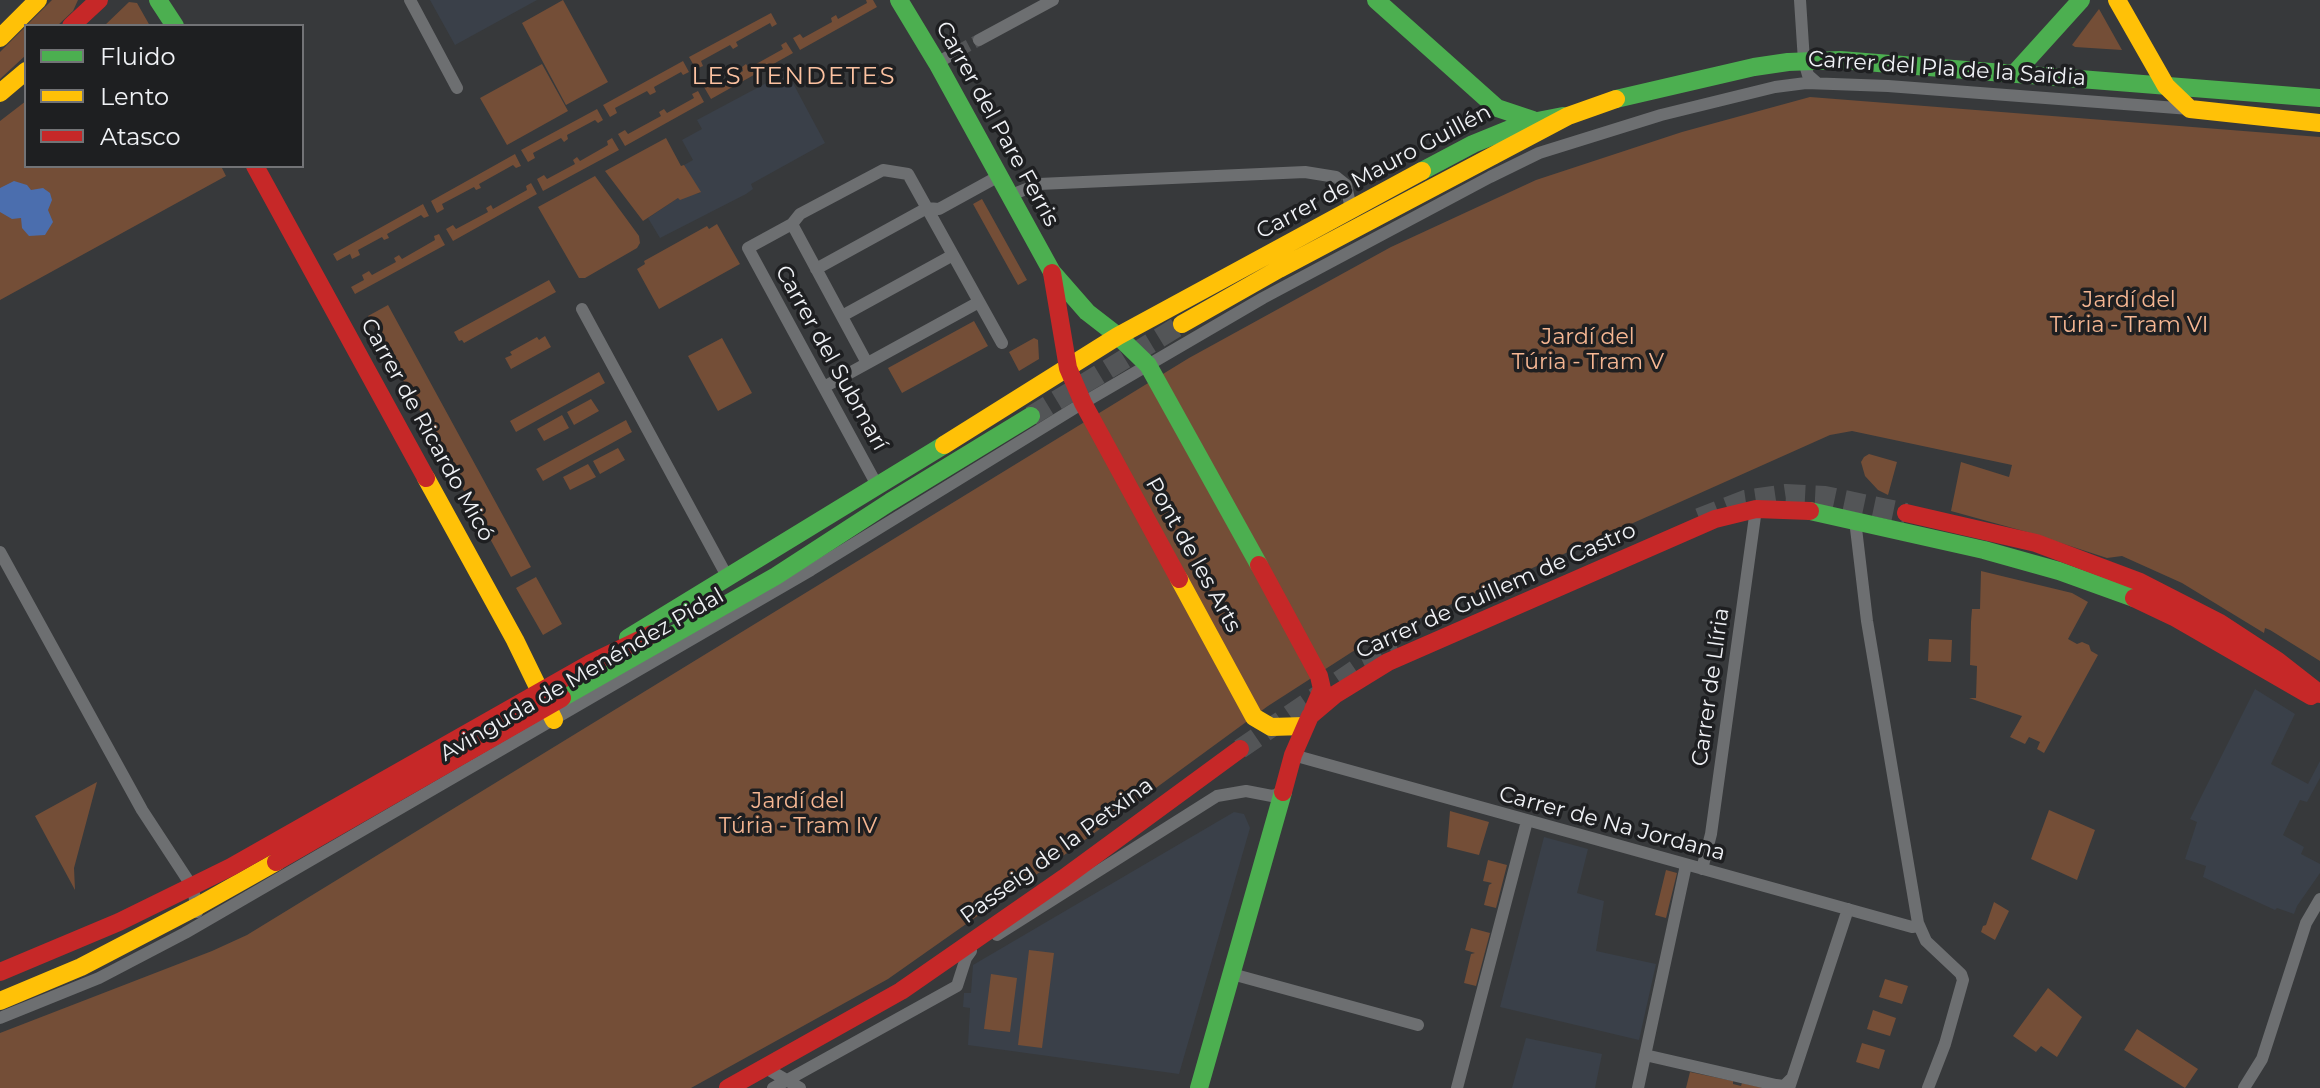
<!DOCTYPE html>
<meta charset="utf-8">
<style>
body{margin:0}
#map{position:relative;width:2320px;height:1088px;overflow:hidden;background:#37393b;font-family:Montserrat,sans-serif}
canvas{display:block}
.legend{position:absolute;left:24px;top:24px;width:280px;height:144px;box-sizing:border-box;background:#1e1f21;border:2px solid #727376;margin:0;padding:10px 14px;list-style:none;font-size:24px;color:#f0f2f6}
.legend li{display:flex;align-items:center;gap:16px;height:40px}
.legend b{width:40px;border:2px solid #727376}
</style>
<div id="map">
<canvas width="2320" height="1088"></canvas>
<ul class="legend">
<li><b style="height:10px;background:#4caf50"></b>Fluido</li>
<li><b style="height:10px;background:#ffc107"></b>Lento</li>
<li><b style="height:10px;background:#c62828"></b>Atasco</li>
</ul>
</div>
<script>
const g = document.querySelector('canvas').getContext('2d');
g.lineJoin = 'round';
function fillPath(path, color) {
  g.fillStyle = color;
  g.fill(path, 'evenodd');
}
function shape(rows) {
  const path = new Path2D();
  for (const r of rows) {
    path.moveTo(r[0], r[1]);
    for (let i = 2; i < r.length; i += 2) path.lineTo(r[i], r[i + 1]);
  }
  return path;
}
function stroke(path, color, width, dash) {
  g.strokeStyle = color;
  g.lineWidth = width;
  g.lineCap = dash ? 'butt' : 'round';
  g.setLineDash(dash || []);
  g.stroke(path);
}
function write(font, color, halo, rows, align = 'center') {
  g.font = font + ' Montserrat,sans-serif';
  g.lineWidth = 7;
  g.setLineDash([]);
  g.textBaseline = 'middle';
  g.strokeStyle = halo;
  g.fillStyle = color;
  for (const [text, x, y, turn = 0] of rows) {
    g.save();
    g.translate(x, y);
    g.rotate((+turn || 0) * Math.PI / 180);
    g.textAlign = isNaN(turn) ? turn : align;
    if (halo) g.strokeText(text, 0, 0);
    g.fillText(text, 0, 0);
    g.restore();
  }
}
fillPath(shape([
 [430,0,537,0,455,45],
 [787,72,825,143,751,184,753,189,746,194,660,238,648,218,678,198,700,193,684,165,693,160,682,140,702,129,697,120],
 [2255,689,2295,714,2271,764,2308,784,2320,761,2320,778,2307,802,2300,800,2283,835,2304,847,2301,854,2320,864,2320,873,2297,906,2294,914,2277,908,2275,910,2203,877,2206,866,2185,859,2197,822,2190,819],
 [1234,812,1244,814,1250,828,1179,1074,968,1045,970,1008,963,1007,964,993,971,993,973,965],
 [1544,837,1588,849,1577,893,1604,901,1596,951,1656,964,1639,1040,1500,1007],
 [1526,1038,1602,1054,1595,1088,1512,1088]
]), '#3a4049');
fillPath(shape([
 [52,0,78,0,73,11,57,26,26,26,26,55,0,79,0,52],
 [563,0,608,82,566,105,522,23],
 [866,0,873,0,877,7,800,50,793,38,800,34,803,38,832,22,831,18,836,15,838,19,867,3],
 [129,2,137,3,150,26,104,26],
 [2099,9,2122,50,2075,47,2072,45],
 [771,13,777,24,772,27,770,23,736,42,738,46,733,49,730,45,701,61,703,66,696,69,689,57],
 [786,42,793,53,711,99,704,87,711,83,714,87,743,71,742,67,746,64,749,68,783,49,781,45],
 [683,61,689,72,683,75,681,72,654,87,656,92,650,95,647,91,615,108,617,113,610,117,603,105],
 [542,64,568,111,507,145,480,98],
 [698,91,704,102,625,146,618,134,625,130,628,134,661,116,659,112,664,109,667,113,694,98,692,94],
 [1810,97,2320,137,2320,661,2270,630,2265,628,2264,633,2182,583,2122,556,2107,558,2027,532,1951,511,1961,462,2009,477,2012,465,1852,431,1830,435,1369,641,1268,706,1067,853,888,979,691,1088,0,1088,0,1033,212,951,247,935,1189,358,1391,247,1536,180,1682,132],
 [26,101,26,166,221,166,226,176,0,300,0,121],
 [597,109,603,120,598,123,595,120,567,135,568,139,564,142,561,138,533,153,535,158,528,162,521,150],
 [612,138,619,150,543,191,537,179,544,175,547,179,575,164,573,160,577,157,580,161,608,145,607,141],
 [666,138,681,166,684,165,701,192,680,200,678,198,643,221,605,171],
 [515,154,521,166,516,168,513,165,479,184,481,188,476,190,474,187,442,204,444,209,437,213,431,201],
 [595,176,639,236,640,243,637,248,585,278,579,278,538,207],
 [531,183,537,194,453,241,446,229,453,225,456,229,488,212,486,208,491,205,493,209,527,190,526,186],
 [982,199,1027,280,1018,285,973,204],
 [423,204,429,216,424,218,421,215,387,234,389,238,384,240,382,237,358,250,360,255,352,259,350,254,337,261,333,254],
 [717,224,740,264,659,309,637,269,645,264,644,261,707,226,709,229],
 [439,234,445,245,355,294,351,287,364,280,362,275,369,271,372,275,396,262,394,258,399,255,402,259,435,240,434,236],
 [549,280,556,292,464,343,462,340,459,341,454,332],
 [388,305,531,567,511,577,368,316],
 [974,321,988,346,902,393,888,368],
 [545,336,551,347,511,369,505,358,512,355,510,352,537,337,539,340],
 [722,338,752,393,718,411,688,356],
 [1034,338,1038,340,1039,359,1019,371,1009,352],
 [599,372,605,383,516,432,510,421],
 [591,399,599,411,574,425,567,412],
 [562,415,569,428,544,441,537,429],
 [626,420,632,432,543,481,536,469],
 [618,448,625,460,600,474,593,461],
 [1869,454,1897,462,1888,495,1878,490,1865,476,1861,462,1864,457],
 [588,464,596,477,570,490,563,477],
 [1981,571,2072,593,2088,602,2068,639,2077,644,2082,642,2089,645,2091,651,2098,655,2044,753,2037,749,2040,742,2029,737,2025,744,2010,737,2022,716,1969,698,1976,698,1977,666,1970,665,1971,622,1972,609,1980,609],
 [536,577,562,624,543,635,516,588],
 [1929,639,1952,640,1951,662,1928,661],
 [97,782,74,868,75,890,35,816],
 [2049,810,2095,830,2077,880,2031,859],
 [1450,811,1489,822,1479,855,1447,847],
 [1488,860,1507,865,1496,908,1484,905,1489,885,1492,883,1483,881],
 [1666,870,1677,873,1666,918,1655,915],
 [1994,902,2009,911,1995,940,1981,932,1983,926,1986,925],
 [1471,928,1490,933,1476,986,1464,983,1471,954,1475,953,1465,950],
 [1029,950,1054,953,1042,1048,1018,1045],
 [991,974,1017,978,1010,1032,984,1029],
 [1885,979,1908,986,1902,1004,1879,997],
 [2048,988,2082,1017,2057,1057,2041,1046,2036,1052,2013,1036],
 [1873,1010,1896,1018,1890,1036,1867,1029],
 [2137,1029,2198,1069,2185,1088,2124,1050],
 [1862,1043,1885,1050,1879,1069,1856,1062],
 [1690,1072,1733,1081,1733,1084,1741,1086,1742,1083,1764,1088,1686,1088]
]), '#744e37');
fillPath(shape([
 [14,181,27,185,31,190,43,188,50,193,52,200,48,210,53,222,45,235,29,236,22,228,21,218,12,219,0,212,0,188]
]), '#4b6eae');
stroke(shape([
 [958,51,979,40]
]), '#535557', 12, [12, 6]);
stroke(shape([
 [1031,416,1182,324],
 [1699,518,1745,500,1786,494,1825,496,1906,513],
 [1240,749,1358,668,1398,649]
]), '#535557', 20, [20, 10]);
stroke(shape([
 [410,0,457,88],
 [1800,0,1804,61,1808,75,1816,82],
 [979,40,1053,0],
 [937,63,958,51],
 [1011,195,1039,184,1305,172,1336,177,1346,185,1351,209],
 [792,224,867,363],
 [816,269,927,208,939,209,999,176],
 [582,309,728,578],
 [842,316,953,255],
 [824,387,979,302],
 [878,487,748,248,792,224,800,214,883,170,908,174,1002,343],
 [1855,520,1867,621,1918,923,1926,941,1961,974,1963,980,1945,1044,1928,1088],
 [0,552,142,810,193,888,197,912],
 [1293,755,1912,927,1917,926,1918,923],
 [1702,869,1711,834,1756,509],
 [997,935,1217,796,1246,791,1272,796,1279,794,1285,787],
 [1232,974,1418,1025],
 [0,1018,99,978,185,933,811,570,1083,403,1263,298,1490,177,1539,153,1661,115,1775,87,1806,83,1888,86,2190,109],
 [1645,1055,1776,1085,1784,1086,1791,1079],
 [764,1067,800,1088],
 [773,1088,957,986,966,958,971,951],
 [1457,1088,1527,821],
 [1638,1088,1686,865],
 [1789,1088,1848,909],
 [2244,1088,2262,1059,2306,923,2320,899]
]), '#6d6f71', 12);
stroke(shape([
 [158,0,175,26],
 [899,0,937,63,1052,272,1087,312,1118,336,1148,365,1259,565],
 [1376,0,1497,108,1533,120],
 [2014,74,2081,0],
 [1616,99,1754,67,1788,62,1840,60,2320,98],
 [1422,171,1473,144,1522,124,1563,116],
 [1810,511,1984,550,2059,571,2134,598],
 [628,638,944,445],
 [562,698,776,576,890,502,1031,416],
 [1199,1088,1283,792]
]), '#4caf50', 18);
stroke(shape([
 [2117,0,2166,86,2190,109,2320,123],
 [0,38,38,0],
 [0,93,26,71],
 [1182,324,1279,269,1568,116,1616,99],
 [944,445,1118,336,1422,171],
 [426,478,515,640,554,720],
 [1179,579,1254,717,1271,727,1304,726],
 [0,1001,81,967,198,906,276,862]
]), '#ffc107', 18);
stroke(shape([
 [71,26,99,0],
 [255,166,426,478],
 [1052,273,1068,368,1083,403,1179,579],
 [1906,513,2036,543,2140,582,2220,623,2278,661,2320,694],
 [1259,565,1319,676,1322,689,1313,710],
 [2134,598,2174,617,2311,696],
 [1283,792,1293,755,1310,716,1336,694,1388,662,1715,519,1756,509,1810,511],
 [276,862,562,698],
 [0,972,119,922,231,867,589,664,652,634],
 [728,1088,901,991,1064,878,1240,749]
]), '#c62828', 18);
write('22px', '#f0f2f6', '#1e1f21', [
 ["Carrer del Pla de la Saïdia",1947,69,4],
 ["Carrer del Pare Ferris",997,124,61],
 ["Carrer de Mauro Guillén",1374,172,-28],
 ["Carrer del Submarí",831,358,61],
 ["Carrer de Ricardo Micó",427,430,61],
 ["Pont de les Arts",1193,555,61],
 ["Carrer de Guillem de Castro",1496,591,-24],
 ["Avinguda de Menéndez Pidal",582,675,-30],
 ["Carrer de Llíria",1711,687,-82],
 ["Carrer de Na Jordana",1612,824,15],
 ["Passeig de la Petxina",1057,851,-36]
]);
write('22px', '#f6b793', '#1e1f21', [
 ["Jardí del",2129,301],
 ["Túria - Tram VI",2129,326],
 ["Jardí del",1588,338],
 ["Túria - Tram V",1588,363],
 ["Jardí del",798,802],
 ["Túria - Tram IV",798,827]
]);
g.letterSpacing = '2px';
write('24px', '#fcc2a1', '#1e1f21', [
 ["LES TENDETES",794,77]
]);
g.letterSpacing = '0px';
</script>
